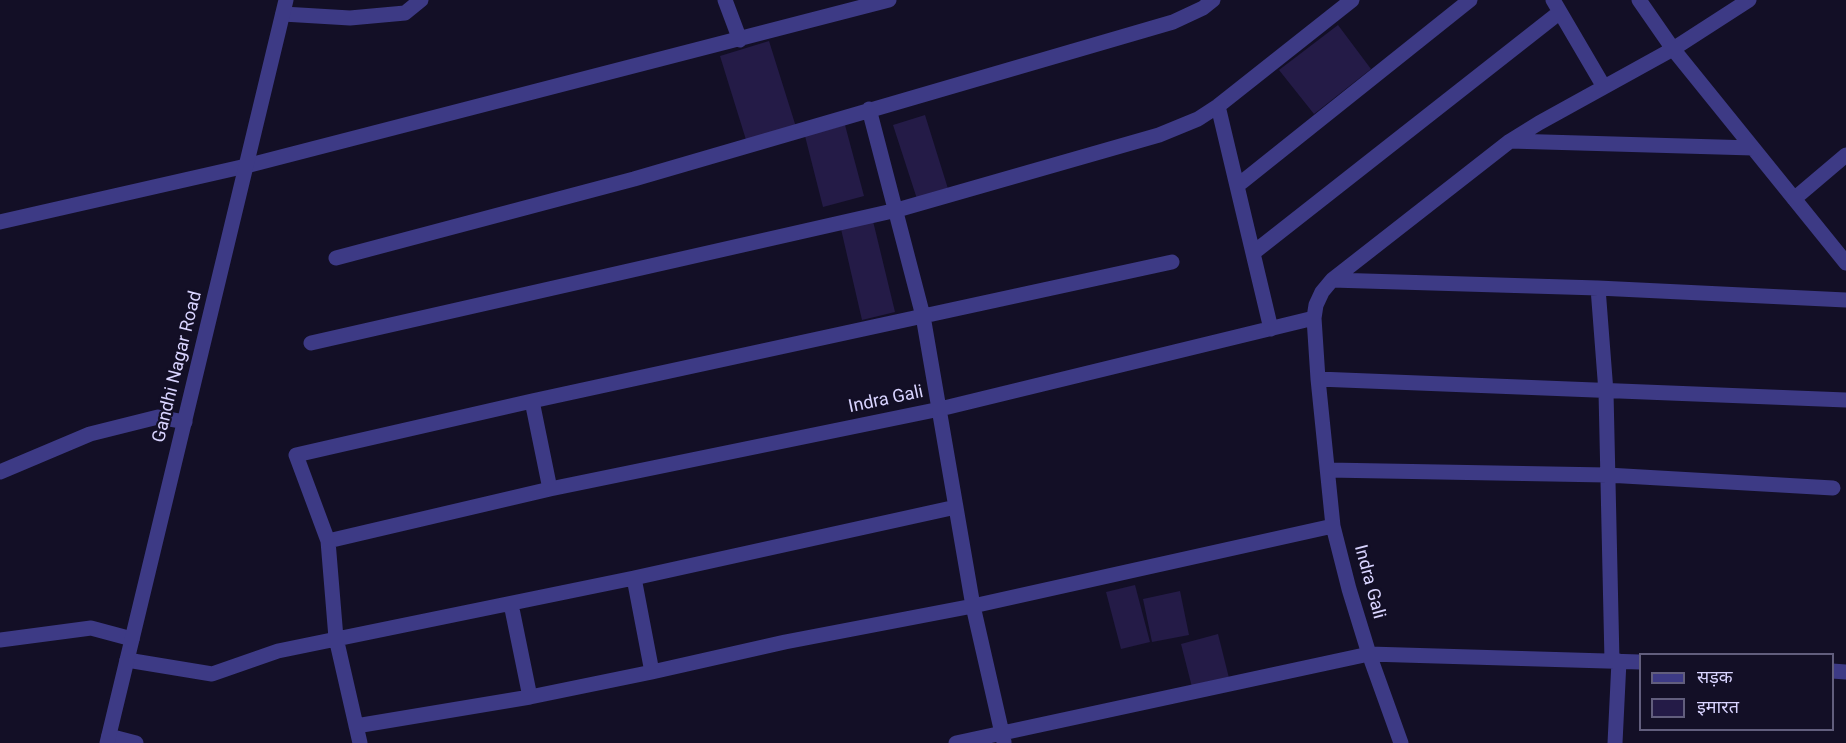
<!DOCTYPE html>
<meta charset="utf-8">
<style>
body{margin:0}
#map{position:relative;width:1846px;height:743px;overflow:hidden;background:#130f26;font-family:Roboto,"Noto Sans Devanagari",sans-serif}
canvas{display:block}
.legend{position:absolute;left:1639px;top:653px;width:195px;height:78px;box-sizing:border-box;background:#130f26;border:2px solid #625e7d;margin:0;padding:8px 10px;list-style:none;font-size:18px;color:#d9d4ff}
.legend li{display:flex;align-items:center;gap:12px;height:30px}
.legend b{width:30px;border:2px solid #625e7d}
</style>
<div id="map">
<canvas width="1846" height="743"></canvas>
<ul class="legend">
<li><b style="height:8px;background:#3d3a85"></b>सड़क</li>
<li><b style="height:16px;background:#241b47"></b>इमारत</li>
</ul>
</div>
<script>
const g = document.querySelector('canvas').getContext('2d');
g.lineJoin = 'round';
function fillPath(path, color) {
  g.fillStyle = color;
  g.fill(path, 'evenodd');
}
function shape(rows) {
  const path = new Path2D();
  for (const r of rows) {
    path.moveTo(r[0], r[1]);
    for (let i = 2; i < r.length; i += 2) path.lineTo(r[i], r[i + 1]);
  }
  return path;
}
function stroke(path, color, width, dash) {
  g.strokeStyle = color;
  g.lineWidth = width;
  g.lineCap = dash ? 'butt' : 'round';
  g.setLineDash(dash || []);
  g.stroke(path);
}
function write(font, color, halo, rows, align = 'center') {
  g.font = font + ' Roboto,sans-serif';
  g.lineWidth = 4.5;
  g.setLineDash([]);
  g.textBaseline = 'middle';
  g.strokeStyle = halo;
  g.fillStyle = color;
  for (const [text, x, y, turn = 0] of rows) {
    g.save();
    g.translate(x, y);
    g.rotate((+turn || 0) * Math.PI / 180);
    g.textAlign = isNaN(turn) ? turn : align;
    if (halo) g.strokeText(text, 0, 0);
    g.fillText(text, 0, 0);
    g.restore();
  }
}
fillPath(shape([
 [1338,25,1371,69,1314,114,1279,70],
 [769,41,796,127,747,143,720,56],
 [925,115,949,192,918,202,893,125],
 [845,125,864,196,823,207,805,136],
 [873,221,895,312,862,320,841,229],
 [1135,585,1150,642,1121,649,1106,592],
 [1180,591,1189,635,1152,642,1143,599],
 [1218,634,1230,682,1193,691,1181,644]
]), '#241b47');
stroke(shape([
 [725,0,740,40],
 [1553,0,1604,87],
 [1639,0,1673,49,1846,263],
 [283,14,350,18,405,13,421,0],
 [1218,106,1237,186],
 [869,109,923,316,973,606,1004,742],
 [1510,141,1753,148],
 [1794,199,1846,155],
 [0,222,246,166,889,0],
 [1253,253,1560,12],
 [336,258,634,179,1173,22,1203,8,1213,0],
 [1332,280,1510,141,1539,123,1673,49,1749,0],
 [1598,288,1606,392,1612,661],
 [1271,329,1237,186,1470,0],
 [311,343,897,210,1159,135,1198,119,1218,106,1352,0],
 [1318,379,1846,400],
 [532,401,550,489,940,409,1314,318],
 [1328,470,1607,475,1833,488],
 [0,472,90,434,158,417,185,422],
 [328,541,550,489],
 [511,604,530,697,652,672,785,642,973,606,1333,526],
 [0,640,91,628,132,639],
 [127,660,212,674,278,651,634,578],
 [1832,671,1846,672],
 [652,672,634,578,956,507],
 [356,726,530,697],
 [109,736,136,743],
 [360,743,336,638,328,541,296,455,532,401,1172,262],
 [956,743,1369,654,1640,662],
 [1401,743,1369,654,1349,589,1333,526,1318,379,1314,318,1316,305,1322,292,1332,280,1598,288,1846,300],
 [1615,743,1619,661]
]), '#3d3a85', 15);
stroke(shape([
 [107,743,286,0]
]), '#3d3a85', 15);
write('18px', '#d9d4ff', '#130f26', [
 ["Gandhi Nagar Road",178,367,-76],
 ["Indra Gali",886,400,-12],
 ["Indra Gali",1369,582,75]
]);
</script>
